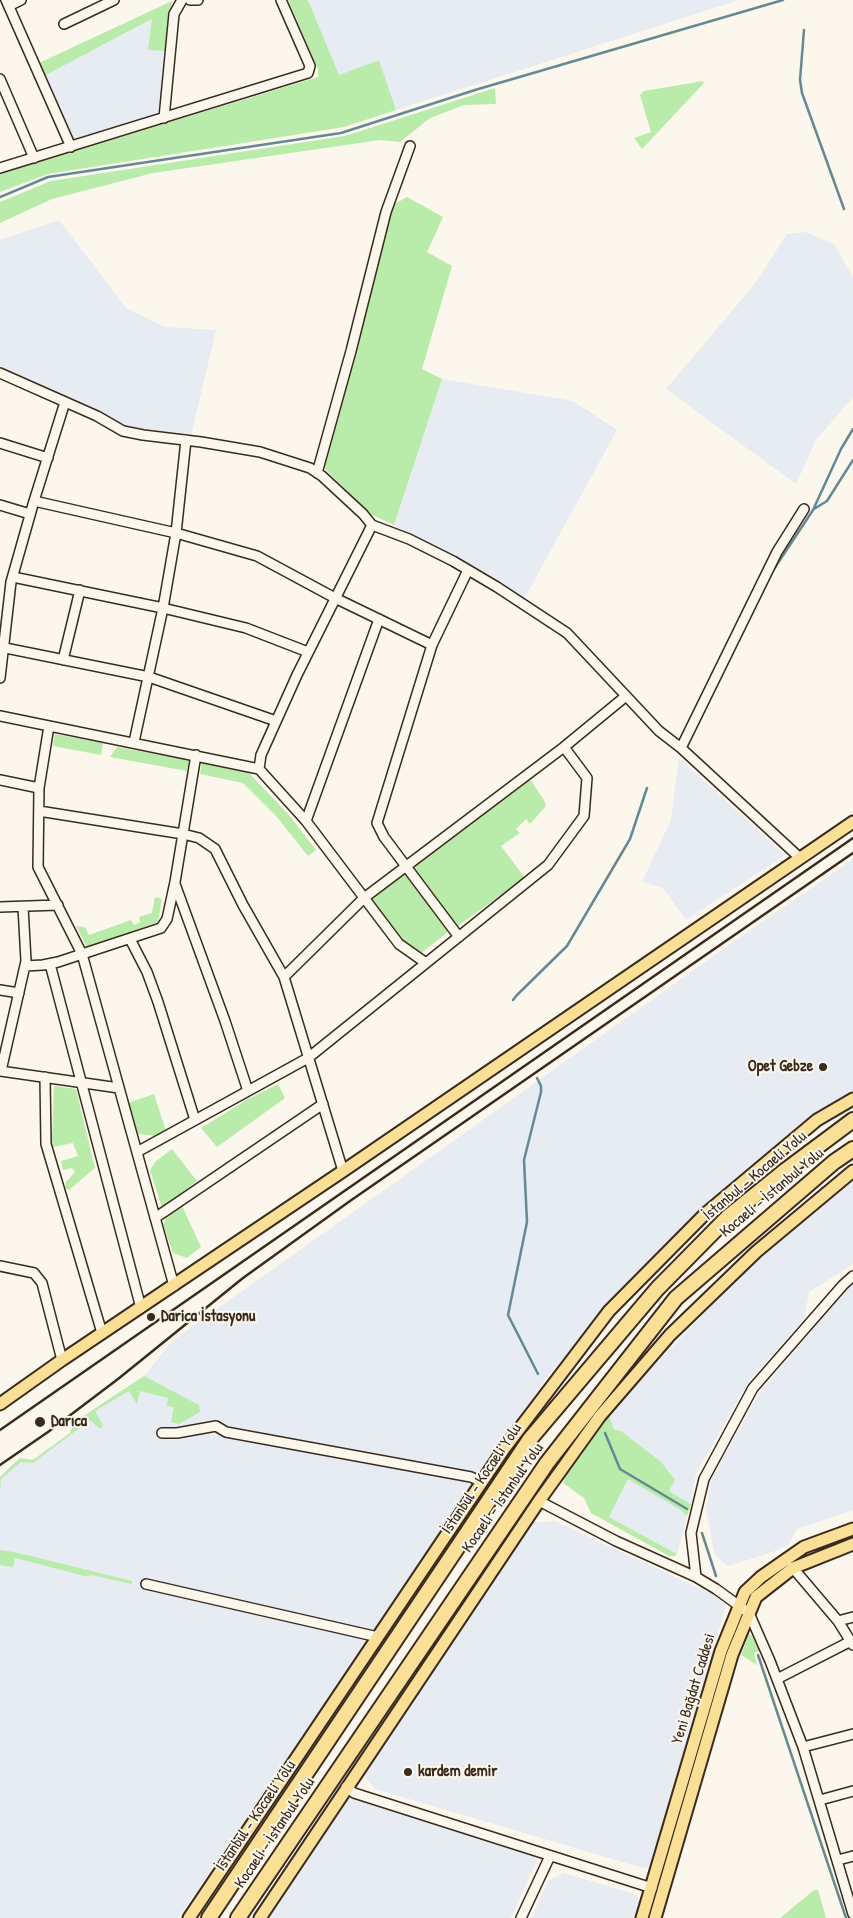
<!DOCTYPE html>
<meta charset="utf-8">
<style>
body{margin:0}
canvas{display:block;background:#fbf7ec}
</style>
<canvas width="853" height="1918"></canvas>
<script>
const g = document.querySelector('canvas').getContext('2d');
g.lineJoin = 'round';
function fillPath(path, color) {
  g.fillStyle = color;
  g.fill(path, 'evenodd');
}
function shape(rows) {
  const path = new Path2D();
  for (const r of rows) {
    path.moveTo(r[0], r[1]);
    for (let i = 2; i < r.length; i += 2) path.lineTo(r[i], r[i + 1]);
  }
  return path;
}
function stroke(path, color, width, dash) {
  g.strokeStyle = color;
  g.lineWidth = width;
  g.lineCap = dash ? 'butt' : 'round';
  g.setLineDash(dash || []);
  g.stroke(path);
}
function write(font, color, halo, rows, align = 'center') {
  g.font = font + ' "Patrick Hand",sans-serif';
  g.lineWidth = 4;
  g.setLineDash([]);
  g.textBaseline = 'middle';
  g.strokeStyle = halo;
  g.fillStyle = color;
  for (const [text, x, y, turn = 0] of rows) {
    g.save();
    g.translate(x, y);
    g.rotate((+turn || 0) * Math.PI / 180);
    g.textAlign = isNaN(turn) ? turn : align;
    if (halo) g.strokeText(text, 0, 0);
    g.fillText(text, 0, 0);
    g.restore();
  }
}
fillPath(shape([
 [308,0,739,0,396,110,379,60,339,75],
 [153,19,167,51,160,113,71,142,44,76],
 [59,220,126,308,165,327,216,330,191,436,117,427,0,369,0,240],
 [805,232,834,244,853,277,853,397,816,440,796,484,666,389,754,285,787,234],
 [442,379,573,401,617,430,524,599,394,525],
 [679,758,785,855,686,920,663,888,642,882,671,820],
 [853,859,853,1096,797,1126,625,1286,547,1377,178,1918,0,1918,0,1477,20,1458,33,1460,70,1433,73,1423,144,1376,172,1341,736,940],
 [853,1181,853,1264,809,1292,804,1320,750,1380,696,1473,691,1504,626,1464,609,1416,648,1372,752,1263],
 [853,1283,853,1510,797,1529,789,1544,773,1552,728,1566,715,1555,706,1510,711,1480,759,1393,841,1295],
 [628,1479,679,1509,687,1516,677,1554,609,1517],
 [555,1521,714,1595,726,1606,649,1867,643,1868,375,1789,363,1775,531,1523],
 [351,1797,531,1852,537,1860,511,1918,274,1918,268,1916,346,1800],
 [564,1873,637,1895,640,1903,636,1918,531,1918,549,1880]
]), '#e7ebf2');
fillPath(shape([
 [288,0,308,0,339,75,379,60,396,110,344,127,48,174,0,192,0,174,318,77,318,69],
 [172,1,167,51,148,50,152,19,44,76,39,63],
 [703,81,704,83,642,149,634,138,651,132,640,95,644,91],
 [495,88,496,104,464,105,430,118,400,142,380,140,153,173,52,199,0,223,0,202,51,181,345,136],
 [407,197,443,217,427,252,452,266,422,369,442,379,394,525,370,514,323,467,393,205],
 [55,734,103,743,101,755,53,746],
 [117,747,189,760,187,771,110,757],
 [202,762,248,772,289,815,316,850,308,856,277,817,243,783,200,774],
 [529,778,544,800,546,806,530,824,526,819,516,829,520,833,501,846,525,878,455,928,411,867],
 [405,873,448,932,420,954,405,942,370,899],
 [155,897,162,899,158,922,87,947,76,926,85,927,89,935,131,920,134,925,140,922,139,917,152,913],
 [278,1084,285,1098,217,1147,201,1128,248,1099],
 [54,1086,76,1089,95,1168,69,1190,65,1188,66,1182,75,1172,72,1168,63,1170,61,1161,78,1156,73,1143,53,1147,52,1140],
 [154,1094,166,1131,157,1136,138,1134,128,1103],
 [172,1149,197,1181,162,1208,150,1170,155,1162],
 [182,1206,201,1247,187,1258,173,1253,163,1225,166,1218],
 [144,1376,199,1405,200,1412,179,1424,171,1422,174,1407,167,1406,168,1398,140,1391,137,1404,129,1391,95,1411,103,1426,100,1429,90,1420,33,1463,21,1462,1,1479,0,1492,0,1477,20,1458,33,1460,70,1433,73,1423],
 [609,1416,614,1430,621,1431,661,1462,675,1480,669,1491,691,1504,687,1516,679,1509,628,1479,609,1517,677,1554,675,1556,669,1556,591,1513,584,1498,563,1483,565,1477],
 [0,1550,14,1552,132,1581,132,1584,92,1575,85,1576,15,1558,13,1567,0,1565],
 [749,1634,756,1639,761,1650,754,1653,757,1665,741,1655],
 [814,1890,818,1890,826,1918,780,1918]
]), '#b9ebab');
stroke(shape([
 [804,30,800,80,802,93,844,209],
 [0,197,48,177,341,133,475,90,783,0],
 [814,509,827,501,853,460],
 [772,572,813,510,841,449,853,429],
 [513,1000,517,995,567,946,630,839,647,788],
 [537,1078,541,1086,541,1092,524,1160,527,1222,508,1315,538,1374],
 [605,1433,620,1469,687,1509],
 [702,1533,716,1576],
 [758,1655,846,1918]
]), '#658994', 2.5);
const minor = shape([
 [6,0,71,147],
 [190,0,198,0],
 [9,6,21,0],
 [64,24,114,0],
 [0,79,34,158],
 [164,118,174,14,182,0],
 [0,168,308,73,310,66,281,0],
 [0,373,97,416,123,431,143,435,201,442,260,452,310,468,322,476,363,514,372,525,409,539,453,561,497,587,567,633,659,731,681,748,800,858],
 [65,402,34,501,176,533,257,556,335,598,432,645],
 [0,443,48,458],
 [317,473,351,351,386,212,410,146],
 [0,505,30,514],
 [13,577,163,608,246,628,308,652],
 [0,647,149,677,276,721],
 [63,660,80,590],
 [0,678,11,582,34,501],
 [0,716,259,769,306,821,399,944,426,963],
 [49,726,39,788,38,867,82,954,174,1286],
 [134,742,163,608,176,533,186,440],
 [681,748,777,552,804,509],
 [259,769,261,755,297,675,372,525],
 [0,780,39,788],
 [39,811,183,834,199,838,215,849,243,905,284,977,343,1171],
 [306,821,379,619],
 [175,884,225,1021,248,1091],
 [0,907,58,905],
 [459,937,384,837,377,823,432,645,468,570],
 [130,939,147,972,158,1002,195,1120],
 [50,964,141,1308],
 [25,966,43,965,58,962,161,928,167,919,175,882,196,755],
 [284,977,364,898,564,747,626,696],
 [0,990,19,993],
 [0,1071,119,1088],
 [1,1071,26,961,23,907],
 [45,1077,46,1144,102,1333],
 [137,1152,308,1058,548,865,584,816,587,778,564,747],
 [155,1218,323,1104],
 [0,1266,34,1273,42,1283,62,1360],
 [162,1433,177,1433,216,1426,226,1432,471,1477,482,1482],
 [539,1501,616,1541,696,1577,716,1589,749,1613,770,1661,803,1747,853,1914],
 [793,1568,838,1621,853,1645],
 [696,1577,691,1533,704,1479,753,1388,843,1285,853,1276],
 [146,1584,378,1637],
 [838,1621,853,1617],
 [777,1679,851,1641],
 [803,1747,853,1734],
 [346,1787,354,1793,652,1888],
 [820,1800,853,1791],
 [838,1860,853,1856],
 [521,1918,550,1856]
]);
const major = shape([
 [0,1404,62,1360,343,1171,853,822],
 [189,1918,504,1449,609,1311,705,1214,817,1120,853,1099],
 [260,1918,539,1501,600,1416,670,1335,756,1252,853,1171],
 [642,1918,721,1651,745,1592,761,1577,804,1547,853,1529],
 [655,1918,732,1655,756,1597,793,1568,853,1544]
]);
const highway = shape([
 [209,1918,530,1439,657,1289,728,1217,786,1170,853,1120],
 [238,1918,547,1463,676,1298,834,1162,853,1149]
]);
stroke(minor, '#3b2a1e', 12);
stroke(major, '#3b2a1e', 15);
stroke(highway, '#3b2a1e', 18);
stroke(minor, '#fbf7ec', 9);
stroke(major, '#fadf96', 11);
stroke(highway, '#fadf96', 14);
stroke(shape([
 [0,1430,853,838],
 [0,1465,48,1432,118,1379,243,1278,350,1201,853,853]
]), '#3b2a1e', 2.5);
for (const [x, y, r, color] of [
 [823,1067,5,"#3b2a1e"],
 [151,1317,5,"#3b2a1e"],
 [40,1422,6,"#3b2a1e"],
 [408,1772,5,"#3b2a1e"]
]) {
  const dot = new Path2D();
  dot.arc(x, y, r, 0, 2 * Math.PI);
  g.fillStyle = color;
  g.fill(dot);
  stroke(dot, '#fbf7ec', 2);
}
write('bold 16px', '#3b2a1e', '#fbf7ec', [
 ["Opet Gebze",813,1067,"right"],
 ["Darica İstasyonu",161,1317],
 ["Darıca",51,1422],
 ["kardem demir",418,1772]
], 'left');
write('16px', '#3b2a1e', '#fbf7ec', [
 ["İstanbul - Kocaeli Yolu",755,1176,-40],
 ["Kocaeli - İstanbul Yolu",772,1193,-40],
 ["İstanbul - Kocaeli Yolu",482,1479,-56],
 ["Kocaeli - İstanbul Yolu",503,1498,-55],
 ["Yeni Bağdat Caddesi",694,1689,-73],
 ["İstanbul - Kocaeli Yolu",256,1816,-56],
 ["Kocaeli - İstanbul Yolu",275,1833,-56]
]);
</script>
